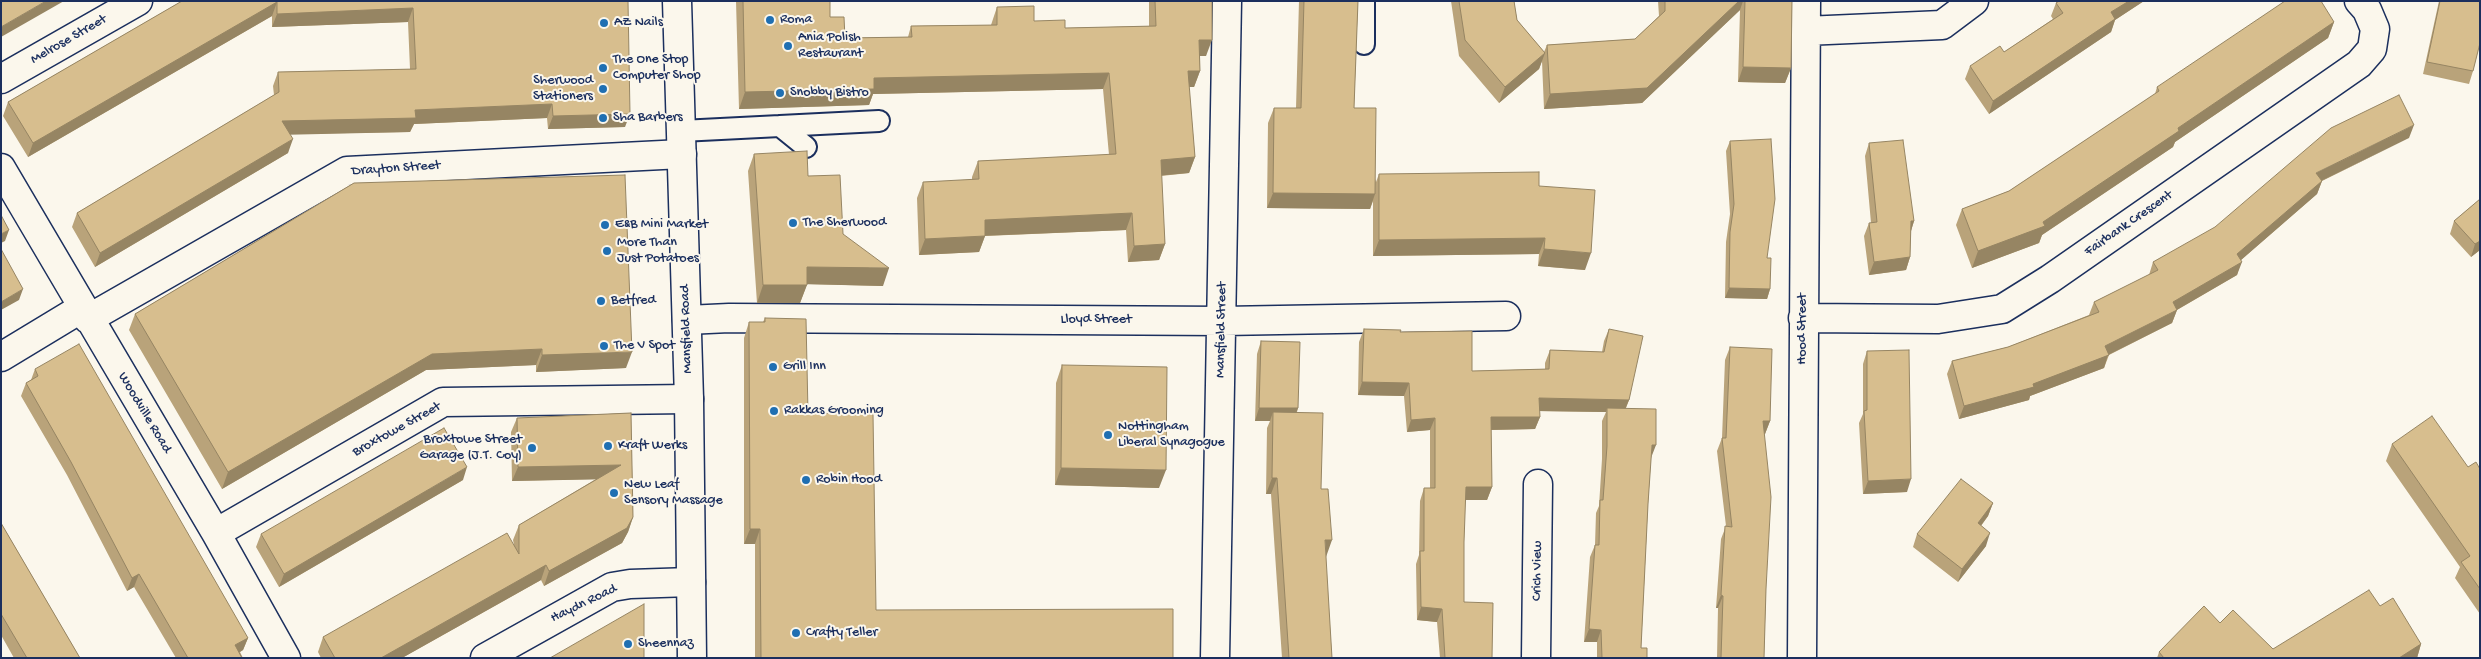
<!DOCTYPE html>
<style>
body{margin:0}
#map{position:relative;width:2481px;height:659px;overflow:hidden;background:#fbf7ec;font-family:"Gochi Hand",sans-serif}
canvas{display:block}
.frame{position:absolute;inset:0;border:2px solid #1b2f5e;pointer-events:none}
</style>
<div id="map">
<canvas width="2481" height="659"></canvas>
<div class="frame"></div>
</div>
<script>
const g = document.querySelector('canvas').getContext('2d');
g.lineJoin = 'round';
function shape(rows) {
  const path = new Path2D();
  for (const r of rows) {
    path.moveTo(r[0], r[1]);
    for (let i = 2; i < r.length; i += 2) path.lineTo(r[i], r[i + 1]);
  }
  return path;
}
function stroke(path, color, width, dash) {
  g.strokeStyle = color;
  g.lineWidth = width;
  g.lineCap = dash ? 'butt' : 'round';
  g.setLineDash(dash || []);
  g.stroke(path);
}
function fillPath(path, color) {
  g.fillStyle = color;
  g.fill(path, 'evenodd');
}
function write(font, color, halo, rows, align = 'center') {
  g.font = font + ' "Gochi Hand",sans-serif';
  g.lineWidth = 4;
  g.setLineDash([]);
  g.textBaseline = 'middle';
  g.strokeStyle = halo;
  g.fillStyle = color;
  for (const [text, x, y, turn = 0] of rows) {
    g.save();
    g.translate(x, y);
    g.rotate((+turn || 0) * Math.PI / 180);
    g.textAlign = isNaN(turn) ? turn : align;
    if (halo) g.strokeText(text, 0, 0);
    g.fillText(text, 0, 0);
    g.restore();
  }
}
const lane = shape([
 [1364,44,1364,1],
 [780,126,806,147],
 [681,131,879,121]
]);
const street = shape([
 [1805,31,1942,25,1974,1],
 [1,79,138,1],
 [1,168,216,533,286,658],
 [1803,318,1938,319,2002,309,2050,279,2359,64,2372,49,2375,29,2367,10,2359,1],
 [88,319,347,171,682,154],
 [687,320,729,318,1223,321,1506,316],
 [1,357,82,308],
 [216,533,443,402,689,399],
 [1215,658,1227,1],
 [1536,658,1538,484],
 [1802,658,1806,1]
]);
const secondary = shape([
 [485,658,612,587,630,584,691,582]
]);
const highway = shape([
 [677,1,689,399,692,658]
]);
stroke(lane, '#1b2f5e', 24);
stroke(street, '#1b2f5e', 31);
stroke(secondary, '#1b2f5e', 31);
stroke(highway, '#1b2f5e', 31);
stroke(lane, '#fbf7ec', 20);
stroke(street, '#fbf7ec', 28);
stroke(secondary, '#fbf7ec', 28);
stroke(highway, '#fbf7ec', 28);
fillPath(shape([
 [182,1,628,1,625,127,548,129,547,118,414,124,410,132,290,134,288,153,95,267,72,227,77,213,274,95,273,86,278,72,410,69,408,22,272,27,272,16,28,157,3,116,8,102],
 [736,1,830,1,830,17,845,38,908,37,911,26,991,25,997,7,1034,21,1065,28,1149,26,1149,1,1212,1,1206,56,1200,56,1200,71,1194,87,1189,87,1195,157,1189,173,1161,176,1165,244,1159,260,1128,262,1126,230,985,236,979,252,919,255,917,198,923,182,972,180,972,177,978,161,1109,155,1103,89,873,94,869,105,739,109],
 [1299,1,1358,1,1354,108,1376,182,1379,174,1539,186,1585,270,1538,266,1539,254,1373,256,1373,201,1370,209,1267,208,1268,123,1274,108,1296,108],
 [1451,1,1514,1,1517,20,1544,52,1547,45,1635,39,1659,16,1658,1,1792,1,1791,68,1785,83,1738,82,1740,10,1642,103,1544,109,1542,61,1539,69,1499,103,1459,56],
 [2059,1,2144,1,2115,20,2111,32,1989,114,1965,79,1970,66,2004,52,2053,19,2051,16,2056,3],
 [2439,1,2480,1,2473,71,2469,84,2423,74],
 [2334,22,2328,38,2175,142,2173,147,2042,235,2039,243,1972,268,1956,225,1962,209,2009,191,2155,94,2157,87],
 [2409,138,2322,181,2317,194,2241,260,2237,275,2177,310,2172,323,2109,355,2104,368,2030,396,2029,400,1959,419,1947,374,1952,361,2008,347,2089,315,2094,302,2149,275,2153,262],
 [1730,141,1767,258,1770,289,1767,299,1725,298,1726,242,1730,214,1726,151],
 [1869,143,1914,221,1911,231,1910,257,1906,270,1869,275,1864,236,1869,223,1871,223,1865,156],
 [754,154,808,176,843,234,883,286,807,284,800,303,757,303,748,171],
 [354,183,626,368,536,372,536,365,426,370,222,489,129,330,135,314],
 [2480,199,2480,250,2471,257,2450,234,2454,221],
 [765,318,808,413,876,610,1173,658,755,658,755,544,744,544,744,338,749,322,763,322],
 [1364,329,1400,332,1472,371,1545,369,1545,363,1550,350,1602,352,1604,341,1609,329,1629,400,1626,408,1651,458,1648,504,1641,648,1647,658,1597,658,1597,642,1584,642,1590,557,1595,545,1596,513,1599,506,1602,459,1602,421,1606,412,1539,411,1540,417,1535,429,1491,430,1492,487,1487,500,1465,500,1464,542,1464,602,1492,658,1440,658,1437,622,1417,620,1416,564,1419,555,1420,501,1424,488,1430,488,1430,430,1407,432,1404,396,1358,395,1359,342],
 [1261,341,1298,408,1297,412,1321,489,1332,658,1282,658,1271,494,1266,494,1267,428,1270,421,1255,421,1257,354],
 [1730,347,1770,421,1765,434,1764,434,1766,589,1764,658,1717,658,1718,608,1716,608,1721,539,1726,526,1717,451,1722,438,1725,360],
 [1867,351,1907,492,1863,494,1859,423,1863,414,1863,364],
 [1062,365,1159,488,1055,485,1056,383],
 [35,369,248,638,243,650,240,652,243,658,176,658,134,587,127,591,67,475,21,396,26,383,31,380],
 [631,413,633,517,628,532,622,543,544,586,541,580,402,658,321,658,318,652,323,637,514,545,513,540,519,525,596,479,512,481,511,432,517,418],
 [2392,444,2468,467,2480,469,2480,614,2455,578,2460,567,2386,461],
 [463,480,279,587,256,547,261,534],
 [1993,503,1988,516,1981,526,1986,546,1958,582,1913,547,1917,534],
 [1,523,80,658,14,658,1,635],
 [2380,606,2421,644,2417,658,2157,658,2159,652,2220,623,2273,649]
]), '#b9a37a');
fillPath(shape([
 [46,1,64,1,1,37,1,27],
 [1739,1,1743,1,1740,10,1642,103,1544,109,1550,94],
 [2129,1,2144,1,2115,20,2111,32,1989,114,1993,101,2111,12],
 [277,2,272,16,28,157,33,143],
 [413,8,408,22,272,27,277,14],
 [2334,22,2328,38,2175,142,2173,147,2042,235,2039,243,1972,268,1978,251,2178,128],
 [1199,40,1212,40,1206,56,1194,56],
 [1545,53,1539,69,1499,103,1505,87],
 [1743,67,1791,68,1785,83,1738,82],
 [1188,71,1200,71,1194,87,1182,87],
 [1109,73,1103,89,873,94,869,105,739,109,745,92,874,78],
 [552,104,547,118,414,124,410,132,277,135,282,121,415,110],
 [630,114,625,127,548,129,553,116],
 [2414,125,2409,138,2311,186,2316,173],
 [293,139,288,153,95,267,100,253],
 [1195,157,1189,173,1155,176,1161,160],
 [2322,181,2317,194,2233,267,2237,254],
 [1273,193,1375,194,1370,209,1267,208],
 [1132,213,1126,230,979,236,985,220],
 [1911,221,1914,221,1910,234],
 [9,230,5,241,1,243,1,234],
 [985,236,979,252,919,255,925,239],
 [1545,238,1539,254,1373,256,1379,240],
 [2480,241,2480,250,2471,257,2475,244],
 [1165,244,1159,260,1128,262,1134,246],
 [1544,249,1591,253,1585,270,1538,266],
 [1910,257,1906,270,1869,275,1874,262],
 [2242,262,2237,275,2168,315,2173,302],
 [807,267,889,268,883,286,800,284],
 [763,285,807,285,800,303,757,303],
 [1729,288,1770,289,1767,299,1725,298],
 [23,289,19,300,1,310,1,302],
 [2177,310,2172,323,2108,355,2104,368,2030,396,2029,400,1959,419,1964,406,2105,346],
 [542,349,536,365,426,370,222,489,228,472,432,354],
 [632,352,626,368,536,372,542,355],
 [1362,382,1409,383,1404,396,1358,395],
 [1539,398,1629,400,1624,412,1607,408,1606,412,1535,411],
 [1259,408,1298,408,1293,421,1273,412,1270,421,1255,421],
 [1491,417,1540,417,1535,429,1486,430],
 [1435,418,1430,430,1407,432,1411,420],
 [1763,421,1770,421,1765,434,1758,434],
 [1652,445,1656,445,1651,458],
 [621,465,615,479,512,481,518,467],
 [467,467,463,480,279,587,284,574],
 [1061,468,1166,470,1159,488,1055,485],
 [1272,478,1277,478,1271,494,1266,494],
 [1911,479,1907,492,1863,494,1868,481],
 [1466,487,1492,487,1487,500,1461,500],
 [1993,503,1988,516,1973,536,1978,523],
 [633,517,628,532,622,543,544,586,549,571],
 [750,529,760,529,755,544,744,544],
 [1990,533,1986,546,1958,582,1962,569],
 [1325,540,1332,540,1326,557],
 [546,565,541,580,402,658,381,658],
 [139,574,134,587,127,591,132,578],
 [1721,595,1723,596,1718,608,1716,608],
 [1421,607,1442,609,1437,622,1417,620],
 [1589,629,1601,630,1597,642,1584,642],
 [248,638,243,650,230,658,235,645],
 [2421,644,2417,658,2399,658]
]), '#968563');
const building = shape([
 [1,1,46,1,1,27,1,1],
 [182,1,628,1,630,114,553,116,552,104,415,110,416,118,282,121,293,139,100,253,77,213,279,92,278,72,416,69,413,8,277,14,277,2,33,143,8,102,182,1],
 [743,1,830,1,830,17,844,17,845,38,912,37,911,26,997,25,997,7,1034,6,1034,21,1065,20,1065,28,1156,26,1155,1,1212,1,1212,40,1199,40,1200,71,1188,71,1195,157,1161,160,1165,244,1134,246,1132,213,985,220,985,236,925,239,923,182,979,179,978,161,1116,154,1109,73,874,78,874,89,745,92,743,1],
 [1304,1,1358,1,1354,108,1376,108,1375,194,1273,193,1274,108,1301,108,1304,1],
 [1459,1,1514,1,1517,20,1545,53,1505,87,1465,40,1459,1],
 [1665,1,1739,1,1647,88,1550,94,1547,45,1635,39,1665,11,1665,1],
 [1745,1,1792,1,1791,68,1743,67,1745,1],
 [2059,1,2129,1,2111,12,2115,19,1993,101,1970,66,2000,46,2004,52,2063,13,2056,3,2059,1],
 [2285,1,2321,1,2334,22,2178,128,2179,131,2043,222,2045,226,1978,251,1962,209,2009,191,2159,91,2157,87,2285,1],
 [2440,1,2480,1,2480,43,2473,71,2427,62,2440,1],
 [2399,95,2414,125,2316,173,2322,181,2237,254,2242,262,2173,302,2177,310,2105,346,2109,355,2033,384,2034,387,1964,406,1952,361,2008,347,2099,312,2094,302,2158,270,2153,262,2215,227,2331,128,2399,95],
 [1771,139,1775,199,1767,258,1771,258,1770,289,1729,288,1730,232,1734,204,1730,141,1771,139],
 [1903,140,1914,221,1911,221,1910,257,1874,262,1869,223,1877,222,1869,143,1903,140],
 [807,151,808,176,840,175,843,234,889,268,807,267,807,285,763,285,754,154,807,151],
 [1539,172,1539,186,1595,190,1591,253,1544,249,1545,238,1379,240,1379,174,1539,172],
 [625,175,632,352,542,355,542,349,432,354,228,472,135,314,354,183,625,175],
 [2480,199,2480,241,2475,244,2454,221,2480,199],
 [1,215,9,230,1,234,1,215],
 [1,249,23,289,1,302,1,249],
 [765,318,806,319,808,413,873,414,876,610,1173,609,1173,658,761,658,760,529,750,529,749,322,765,322,765,318],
 [1364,329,1401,330,1400,332,1472,331,1472,371,1549,369,1550,350,1604,352,1609,329,1643,336,1629,400,1539,398,1540,417,1491,417,1492,487,1466,487,1464,542,1464,602,1493,603,1492,658,1445,658,1442,609,1421,607,1420,551,1424,551,1424,488,1435,488,1435,418,1411,420,1409,383,1362,382,1364,329],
 [1261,341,1300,342,1298,408,1259,408,1261,341],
 [79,344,248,638,235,645,242,658,188,658,139,574,132,578,71,462,26,383,38,376,35,369,79,344],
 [1730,347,1772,349,1770,421,1763,421,1771,497,1766,589,1764,658,1721,658,1723,596,1721,595,1725,526,1732,527,1722,438,1726,438,1730,347],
 [1909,350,1911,479,1868,481,1864,411,1867,410,1867,351,1909,350],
 [1062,365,1167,367,1166,470,1061,468,1062,365],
 [1607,408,1656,409,1656,445,1652,445,1648,504,1641,648,1647,648,1647,658,1602,658,1601,630,1589,629,1595,545,1599,545,1600,500,1603,500,1607,446,1607,408],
 [1273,412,1323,413,1321,489,1328,489,1332,540,1325,540,1332,658,1289,658,1277,478,1272,478,1273,412],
 [631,413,633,517,627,528,549,571,546,565,381,658,335,658,323,637,507,533,519,554,519,525,621,465,518,467,517,418,631,413],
 [2432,416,2468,467,2476,462,2480,469,2480,589,2461,562,2470,556,2392,444,2432,416],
 [444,428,467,467,284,574,261,534,444,428],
 [1961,479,1993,503,1978,523,1990,533,1962,569,1917,534,1961,479],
 [1,523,80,658,27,658,1,614,1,523],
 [2369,590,2380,606,2393,598,2421,644,2399,658,2164,658,2159,652,2204,606,2220,623,2233,610,2273,649,2369,590],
 [644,604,644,658,550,658,644,604]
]);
fillPath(building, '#d7be8e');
stroke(building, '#968563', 1);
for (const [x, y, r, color] of [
 [770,20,5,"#1f6fb2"],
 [604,23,5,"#1f6fb2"],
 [788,46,5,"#1f6fb2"],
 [603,68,5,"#1f6fb2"],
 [603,89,5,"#1f6fb2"],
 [780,93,5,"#1f6fb2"],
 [603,118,5,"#1f6fb2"],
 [793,223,5,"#1f6fb2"],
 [605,225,5,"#1f6fb2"],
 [607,251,5,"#1f6fb2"],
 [601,301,5,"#1f6fb2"],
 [604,346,5,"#1f6fb2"],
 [773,367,5,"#1f6fb2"],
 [774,411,5,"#1f6fb2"],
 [1108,435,5,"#1f6fb2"],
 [608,446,5,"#1f6fb2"],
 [532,448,5,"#1f6fb2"],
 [806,480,5,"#1f6fb2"],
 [614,493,5,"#1f6fb2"],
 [796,633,5,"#1f6fb2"],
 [628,644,5,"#1f6fb2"]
]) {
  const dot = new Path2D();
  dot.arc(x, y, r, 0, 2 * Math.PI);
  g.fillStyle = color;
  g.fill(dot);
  stroke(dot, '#fbf7ec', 2);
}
write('14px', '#1b2f5e', '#fbf7ec', [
 ["Roma",780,20],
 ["AZ Nails",614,23],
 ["Ania Polish",798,38],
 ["Restaurant",798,54],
 ["The One Stop",613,60],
 ["Computer Shop",613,76],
 ["Sherwood",593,81,"right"],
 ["Stationers",593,97,"right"],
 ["Snobby Bistro",790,93],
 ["Sha Barbers",613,118],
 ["The Sherwood",803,223],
 ["E&B Mini Market",615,225],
 ["More Than",617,243],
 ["Just Potatoes",617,259],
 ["Betfred",611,301],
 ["The V Spot",614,346],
 ["Grill Inn",783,367],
 ["Rakkas Grooming",784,411],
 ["Nottingham",1118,427],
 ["Liberal Synagogue",1118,443],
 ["Broxtowe Street",522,440,"right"],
 ["Garage (J.T. Coy)",522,456,"right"],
 ["Kraft Werks",618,446],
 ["Robin Hood",816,480],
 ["New Leaf",624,485],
 ["Sensory Massage",624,501],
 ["Crafty Teller",806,633],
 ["Sheennaz",638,644]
], 'left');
write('14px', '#1b2f5e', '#fbf7ec', [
 ["Melrose Street",69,40,-30],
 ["Drayton Street",396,169,-4],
 ["Fairbank Crescent",2129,224,-35],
 ["Lloyd Street",1096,320],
 ["Mansfield Road",687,329,-92],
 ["Hood Street",1803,329,-90],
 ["Mansfield Street",1222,330,-89],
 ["Woodville Road",144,413,59],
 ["Broxtowe Street",397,430,-29],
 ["Crich View",1538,571,-89],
 ["Haydn Road",584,604,-26]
]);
</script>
